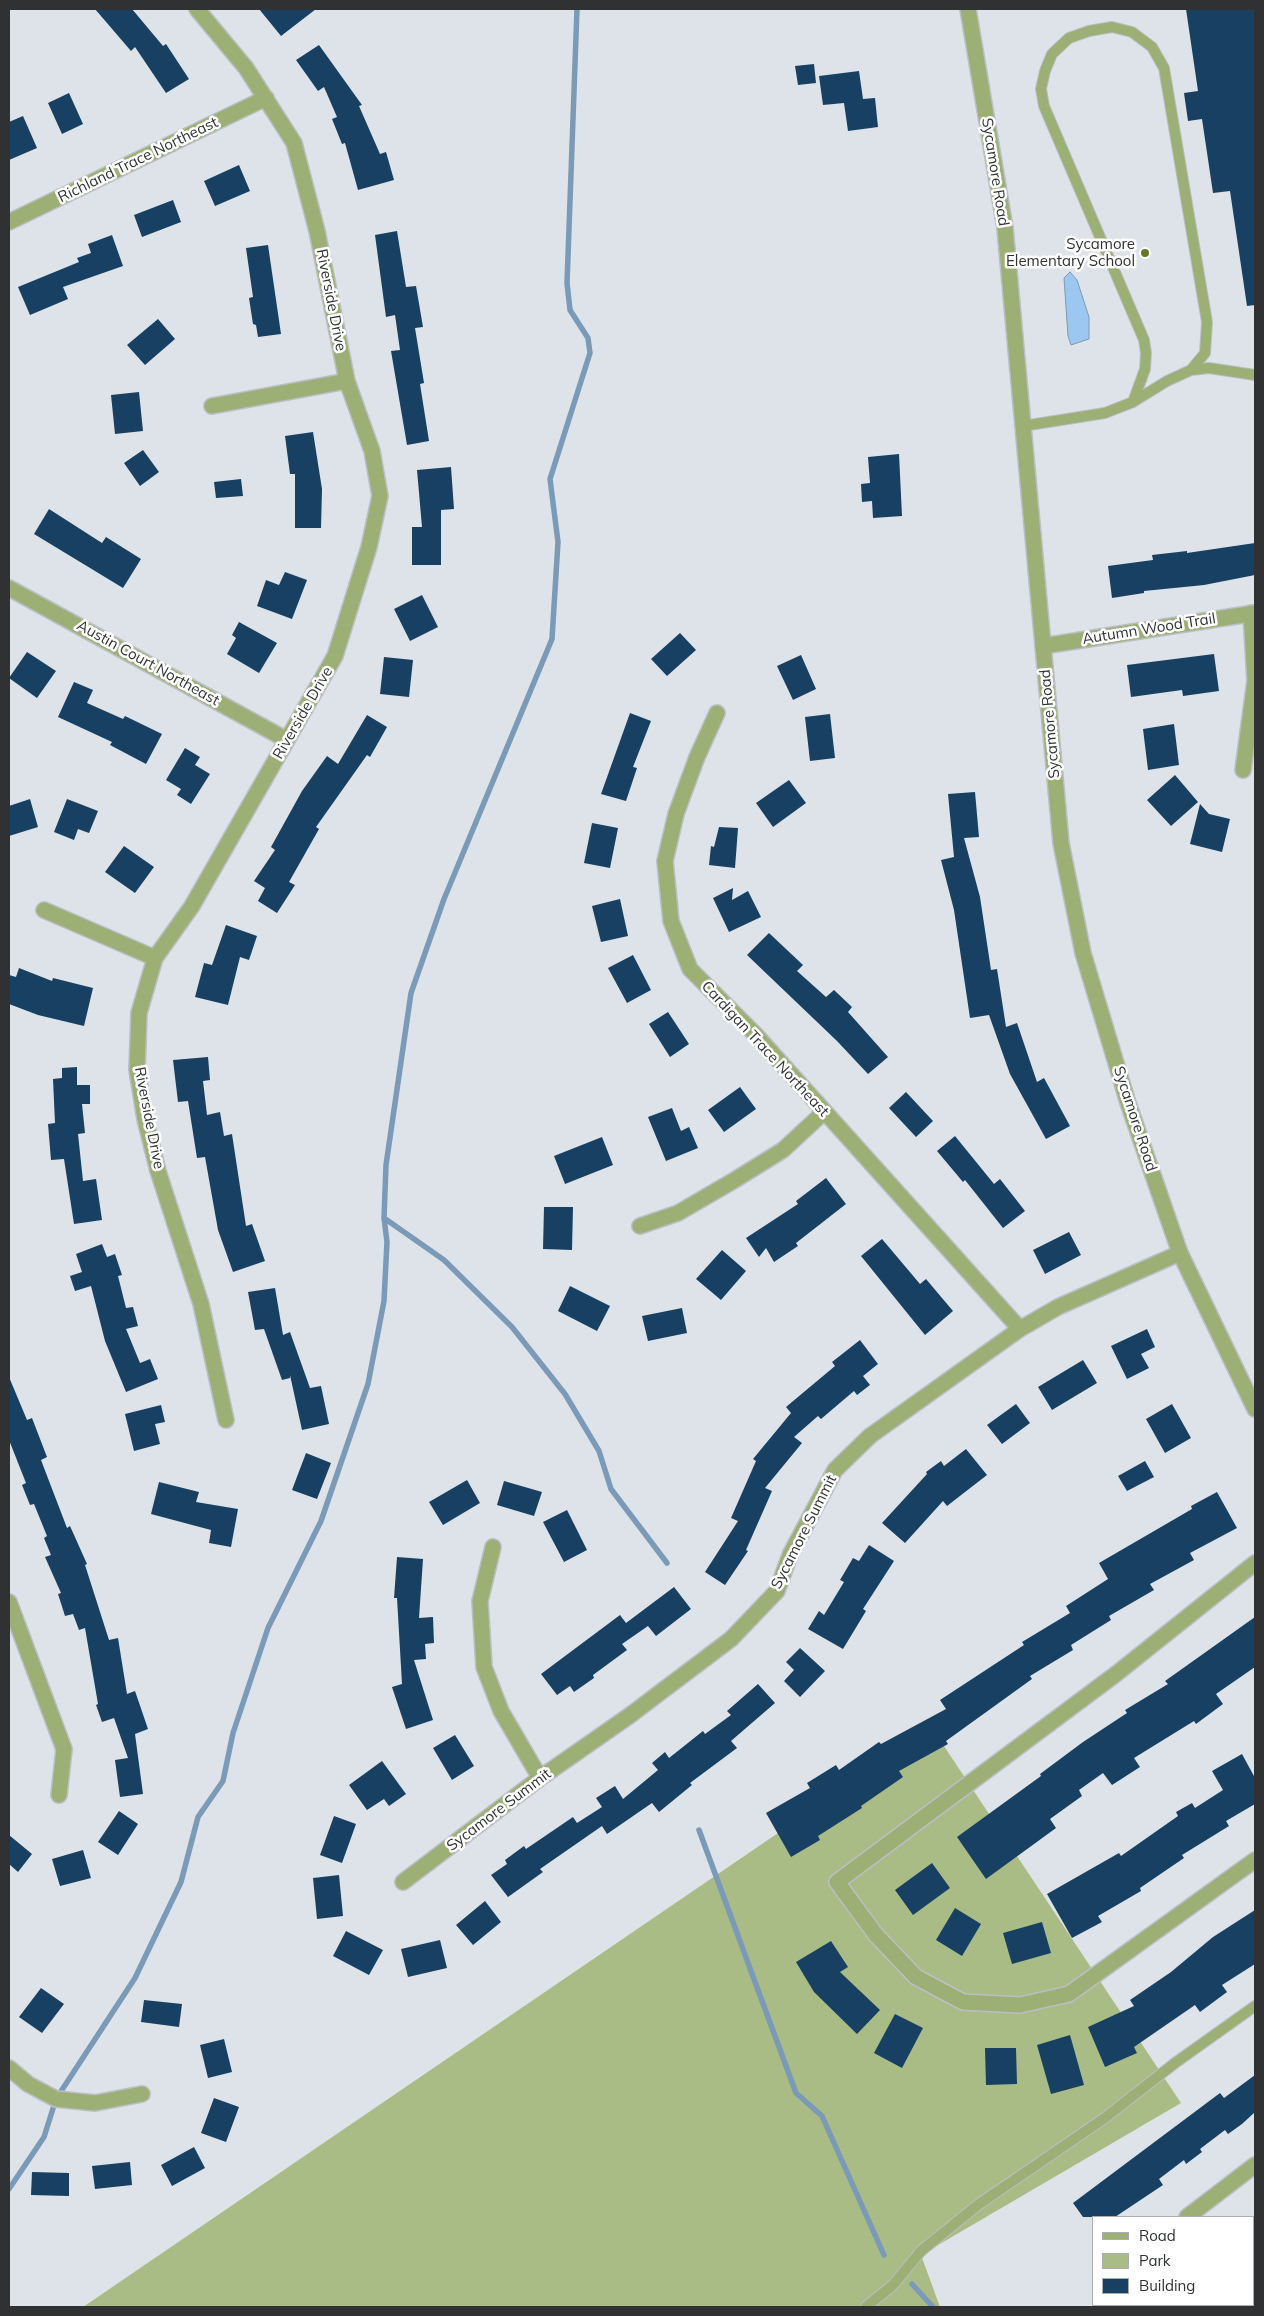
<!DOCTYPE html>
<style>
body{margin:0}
#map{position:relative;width:1264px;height:2316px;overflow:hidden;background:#dee3e9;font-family:Mulish,sans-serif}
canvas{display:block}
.frame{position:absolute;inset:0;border:10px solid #2f3133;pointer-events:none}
.legend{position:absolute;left:1092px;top:2216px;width:162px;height:90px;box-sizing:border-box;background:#fff;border:1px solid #acadad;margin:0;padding:6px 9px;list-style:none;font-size:15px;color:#2f3133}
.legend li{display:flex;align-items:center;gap:10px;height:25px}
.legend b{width:25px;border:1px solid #acadad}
</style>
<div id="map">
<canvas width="1264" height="2316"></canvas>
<div class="frame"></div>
<ul class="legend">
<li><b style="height:6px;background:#9caf75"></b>Road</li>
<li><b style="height:14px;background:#aabc86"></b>Park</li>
<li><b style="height:14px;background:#174062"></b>Building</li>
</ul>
</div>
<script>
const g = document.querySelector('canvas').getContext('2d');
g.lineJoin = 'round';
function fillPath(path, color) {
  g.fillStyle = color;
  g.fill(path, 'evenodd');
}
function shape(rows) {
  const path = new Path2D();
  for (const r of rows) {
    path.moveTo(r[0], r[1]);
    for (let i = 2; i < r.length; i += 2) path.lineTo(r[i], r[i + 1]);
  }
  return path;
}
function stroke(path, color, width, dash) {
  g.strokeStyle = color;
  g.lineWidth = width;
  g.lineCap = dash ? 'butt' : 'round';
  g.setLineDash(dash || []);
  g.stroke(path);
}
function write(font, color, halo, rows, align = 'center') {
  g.font = font + ' Mulish,sans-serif';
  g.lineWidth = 5;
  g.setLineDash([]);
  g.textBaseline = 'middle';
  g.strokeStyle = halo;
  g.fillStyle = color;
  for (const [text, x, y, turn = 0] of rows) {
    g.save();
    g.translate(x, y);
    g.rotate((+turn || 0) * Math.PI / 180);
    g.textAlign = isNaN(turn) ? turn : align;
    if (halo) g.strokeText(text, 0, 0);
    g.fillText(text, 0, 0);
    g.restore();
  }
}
fillPath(shape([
 [932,1728,1181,2103,921,2255,940,2307,83,2307]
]), '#aabc86');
const water = shape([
 [1070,272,1077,280,1089,317,1089,339,1071,345,1068,336,1064,278,1070,272]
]);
fillPath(water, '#9bc7f1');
stroke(water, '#7b9ab8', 1);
stroke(shape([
 [384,1218,444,1260,512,1327,565,1394,599,1451,611,1489,667,1563],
 [699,1830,796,2093,822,2116,884,2255],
 [9,2189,44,2137,56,2099,135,1978,181,1882,198,1817,223,1781,233,1733,268,1628,321,1521,368,1384,384,1301,387,1242,384,1218,386,1165,411,993,444,899,552,639,558,542,550,479,590,353,588,338,570,310,567,283,577,9],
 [912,2284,933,2307]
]), '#7b9ab8', 5.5);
fillPath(shape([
 [95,9,132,9,163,46,166,44,189,79,166,93,135,47,131,51],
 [259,9,316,9,281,36],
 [1186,9,1255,9,1255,305,1247,306,1230,191,1213,193,1202,119,1188,121,1184,93,1198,91],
 [319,45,362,105,359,106,380,154,386,152,394,180,358,190,345,143,342,144,332,119,337,117,324,87,318,91,296,60],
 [814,64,816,83,798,85,795,66],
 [859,71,863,99,875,98,878,127,848,131,844,103,823,105,819,76],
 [69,93,83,124,62,134,48,103],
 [23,116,37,148,9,160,9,122],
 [239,165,250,191,215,206,204,181],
 [173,200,181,222,142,237,134,215],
 [397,231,406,287,416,286,423,327,415,328,424,383,420,384,429,441,407,445,391,351,400,350,395,315,386,317,375,235],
 [112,235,123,266,63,287,68,299,30,315,18,287,79,262,77,258,91,253,88,244],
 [268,245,281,334,258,337,256,325,253,324,249,298,253,297,246,248],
 [158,319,175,339,145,365,127,345],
 [139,392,143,431,115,434,111,395],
 [313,432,322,489,321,528,295,528,295,474,290,474,285,436],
 [143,450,159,472,140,486,124,463],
 [899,454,902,516,873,518,872,501,862,502,861,484,870,483,868,457],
 [451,467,454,509,441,510,441,565,412,565,412,527,422,527,417,470],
 [241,479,243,496,216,498,214,482],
 [49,509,102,543,106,537,141,559,123,588,34,534],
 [1255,543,1255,575,1204,585,1144,591,1144,593,1112,598,1108,566,1153,560,1152,555,1187,551,1187,553],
 [285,572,307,580,292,619,257,606,266,580,279,585],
 [422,595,438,627,410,641,394,609],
 [239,622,277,643,259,673,227,654,236,638,232,635],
 [680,633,696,650,667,676,651,659],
 [27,652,56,671,37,698,9,678],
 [1214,654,1219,691,1183,696,1182,690,1131,697,1127,665],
 [801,655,816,689,793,700,777,666],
 [384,657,413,660,409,697,380,694],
 [74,682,93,690,87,703,123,719,125,716,162,734,146,764,110,745,112,742,58,717],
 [630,713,651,721,633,767,637,768,626,801,601,794],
 [830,714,835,758,810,761,805,717],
 [367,715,387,727,370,757,367,755,316,827,319,829,289,882,295,885,277,913,258,901,265,888,254,881,275,850,271,847,302,791,327,756,338,764],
 [1174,724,1179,765,1148,770,1143,729],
 [185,748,200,757,195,765,210,774,191,804,177,795,181,789,166,780],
 [1175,775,1198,802,1171,826,1147,800],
 [789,780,806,803,773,827,756,803],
 [975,792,979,837,964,838,980,897,991,970,997,969,1006,1027,1017,1023,1037,1082,1044,1078,1070,1126,1046,1139,1010,1074,989,1015,970,1018,954,910,941,860,954,857,948,794],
 [30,799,38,827,9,836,9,806],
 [67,799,98,811,89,833,78,829,74,840,54,832],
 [1200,804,1209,814,1230,819,1222,852,1190,844],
 [592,823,618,828,610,868,584,863],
 [719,827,738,828,735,868,709,865,711,846,714,847],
 [124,846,154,867,135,893,105,872],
 [733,888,732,900,748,891,761,917,729,932,713,898],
 [620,899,628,936,601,942,592,906],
 [226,925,257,936,249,960,240,957,228,1005,195,997,204,963,212,965],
 [769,933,803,965,797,971,826,997,834,990,852,1007,848,1012,888,1057,868,1074,837,1041,747,955],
 [633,955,651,990,627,1003,608,968],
 [19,968,52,981,53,978,93,988,84,1026,38,1015,9,1004,9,975,16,977],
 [668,1012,689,1044,670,1057,649,1024],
 [208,1057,210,1080,203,1081,207,1115,220,1112,224,1136,232,1134,246,1226,252,1224,265,1261,233,1272,218,1230,205,1157,197,1158,188,1101,178,1102,173,1060],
 [77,1067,77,1085,90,1085,90,1104,82,1104,85,1133,78,1134,83,1181,96,1179,102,1220,74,1224,64,1159,51,1160,48,1124,55,1123,53,1079,62,1078,62,1068],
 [740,1087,756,1109,724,1132,708,1110],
 [906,1092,933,1121,916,1137,889,1108],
 [672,1108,681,1131,689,1127,698,1148,666,1161,648,1117],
 [955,1136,994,1184,1000,1179,1025,1211,1003,1228,965,1180,963,1182,937,1151],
 [602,1137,613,1165,565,1184,554,1156],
 [826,1178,846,1204,796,1243,798,1246,774,1262,766,1248,759,1257,746,1238,798,1204,796,1201],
 [544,1207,573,1207,572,1250,543,1249],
 [1069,1232,1081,1255,1045,1274,1033,1250],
 [882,1239,920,1284,926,1279,953,1311,925,1335,861,1256],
 [102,1244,107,1257,115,1254,122,1275,118,1276,126,1308,133,1307,138,1326,126,1329,140,1363,150,1359,158,1379,126,1392,105,1341,91,1286,75,1291,70,1276,82,1272,76,1254],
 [722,1250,746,1271,721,1300,696,1279],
 [570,1286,610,1306,597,1331,558,1311],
 [275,1288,283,1335,290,1332,310,1388,321,1386,329,1424,302,1430,290,1375,290,1378,282,1380,264,1329,255,1330,248,1292],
 [682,1308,687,1333,648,1341,642,1316],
 [1147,1329,1155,1347,1141,1354,1149,1368,1127,1379,1111,1346],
 [860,1340,878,1364,863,1376,870,1385,857,1395,854,1391,821,1419,818,1416,794,1437,802,1443,765,1488,772,1491,746,1550,748,1551,725,1585,705,1572,738,1521,731,1518,756,1461,753,1459,791,1413,786,1407,835,1366,832,1362],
 [1083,1360,1097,1383,1052,1410,1038,1387],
 [9,1377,27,1420,32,1418,47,1457,41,1460,67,1528,70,1526,87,1564,85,1565,109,1640,118,1638,127,1694,135,1691,148,1729,135,1734,143,1794,120,1797,115,1760,128,1758,114,1718,102,1722,96,1705,98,1704,85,1628,79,1630,73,1614,65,1616,58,1594,61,1593,45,1557,51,1555,44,1538,47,1536,34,1504,30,1505,22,1485,26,1483,9,1440],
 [1016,1404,1030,1423,1002,1444,987,1425],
 [1172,1404,1191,1438,1165,1453,1146,1419],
 [161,1405,165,1422,155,1424,160,1444,134,1451,125,1414],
 [966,1449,987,1475,947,1506,943,1501,905,1543,882,1523,927,1474,926,1472,941,1461,944,1466],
 [306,1453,331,1463,317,1499,292,1490],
 [1145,1461,1154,1477,1127,1491,1118,1476],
 [467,1480,480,1503,443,1525,429,1502],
 [504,1481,542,1492,534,1516,497,1505],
 [159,1482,199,1492,196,1502,238,1509,231,1547,209,1543,211,1530,151,1514],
 [1217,1492,1237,1528,1190,1553,1194,1560,1150,1584,1154,1590,1109,1616,1111,1620,1071,1645,1073,1650,1030,1676,1032,1679,946,1741,948,1744,899,1771,903,1777,861,1806,862,1808,818,1836,820,1840,791,1857,766,1813,810,1788,807,1783,836,1765,839,1770,879,1742,881,1744,946,1709,940,1700,1024,1645,1022,1642,1070,1613,1066,1606,1108,1579,1099,1563,1192,1509,1191,1506],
 [567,1510,587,1550,564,1562,543,1522],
 [869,1545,894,1561,863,1609,866,1611,843,1649,808,1629,819,1611,824,1615,844,1582,840,1580,853,1558,859,1561],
 [397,1557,423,1559,419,1618,433,1617,434,1643,425,1644,426,1659,414,1660,433,1720,406,1729,392,1687,402,1684,397,1598,394,1598],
 [674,1587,691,1609,656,1636,648,1626,622,1644,627,1650,593,1675,594,1678,574,1692,570,1686,557,1695,541,1674,620,1615,626,1623],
 [1255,1617,1255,1667,1216,1694,1223,1704,1196,1724,1194,1721,1134,1758,1140,1767,1112,1785,1103,1773,1079,1790,1082,1796,1050,1819,1056,1828,986,1879,957,1837,1041,1776,1040,1774,1083,1742,1127,1713,1125,1710,1168,1684,1165,1681],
 [800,1648,825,1671,800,1697,784,1681,794,1670,786,1662],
 [758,1684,775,1703,731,1741,737,1748,690,1783,692,1785,659,1812,652,1803,607,1834,602,1826,540,1869,543,1872,508,1897,491,1875,507,1864,505,1860,524,1846,526,1849,573,1817,577,1823,602,1807,596,1798,615,1786,623,1799,658,1770,652,1763,665,1752,669,1758,703,1731,705,1734,731,1715,727,1711],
 [455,1735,474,1766,452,1780,433,1748],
 [1242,1754,1255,1778,1255,1804,1226,1821,1229,1826,1182,1855,1184,1858,1140,1888,1141,1891,1098,1916,1102,1922,1072,1938,1047,1894,1119,1853,1121,1856,1178,1816,1176,1812,1192,1803,1195,1808,1223,1790,1212,1771],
 [382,1761,406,1794,389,1806,384,1799,367,1810,349,1785],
 [119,1811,138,1824,118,1855,98,1842],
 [334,1816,356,1824,342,1863,320,1855],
 [9,1835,32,1854,18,1872,9,1864],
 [83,1850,91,1878,60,1886,52,1859],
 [932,1863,950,1888,913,1915,895,1890],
 [339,1875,343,1916,317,1919,313,1878],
 [485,1901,501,1922,473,1945,456,1925],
 [955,1908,981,1924,962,1956,936,1940],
 [1255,1910,1255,1964,1222,1985,1227,1992,1200,2012,1195,2005,1134,2047,1137,2053,1105,2067,1088,2027,1134,2006,1130,2000,1171,1972,1213,1937],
 [1042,1922,1051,1953,1012,1964,1003,1933],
 [346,1931,383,1950,369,1975,333,1956],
 [440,1940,447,1968,408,1977,401,1949],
 [831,1941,848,1967,840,1972,880,2010,857,2034,814,1992,796,1962],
 [41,1988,64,2004,42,2033,19,2017],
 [144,2000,182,2004,179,2027,141,2022],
 [895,2014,923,2028,902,2068,874,2053],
 [1070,2035,1084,2085,1051,2094,1037,2045],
 [224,2039,232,2072,208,2078,200,2045],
 [985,2048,1016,2048,1017,2084,986,2085],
 [1255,2075,1255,2112,1242,2124,1228,2134,1225,2130,1200,2149,1202,2152,1186,2164,1184,2160,1159,2179,1163,2185,1115,2217,1083,2217,1073,2203,1220,2093,1224,2098],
 [214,2098,239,2107,226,2142,201,2133],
 [194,2147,205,2168,172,2186,161,2165],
 [130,2162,132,2185,95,2189,92,2166],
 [32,2172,69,2173,69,2196,31,2195]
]), '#174062');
const service = shape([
 [1133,402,1145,369,1146,353,1144,340,1044,106,1041,89,1045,71,1052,54,1069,38,1089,31,1112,27,1132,32,1152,47,1164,68,1207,322,1205,353,1191,370],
 [1023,426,1105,413,1133,402,1167,381,1191,370,1209,368,1255,375],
 [866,2307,893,2285,921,2251,979,2204,1106,2117,1175,2063,1255,2006]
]);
const minor = shape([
 [197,9,246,68,294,143,317,231,347,381,372,451,380,496,369,547,335,656,192,906,155,958,139,1013,137,1070,145,1119,158,1171,201,1304,226,1420],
 [9,222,266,98],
 [212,406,347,381],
 [9,588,287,740],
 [1043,646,1255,613],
 [717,713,697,757,676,814,665,861,671,921,690,969,755,1034,1020,1329],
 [1243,770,1255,681,1251,613],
 [44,910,155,958],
 [640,1226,678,1213,733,1181,783,1150,824,1112],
 [493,1547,480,1601,484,1667,501,1711,540,1778],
 [1255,1563,1116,1674,837,1882,876,1935,916,1977,963,2002,1020,2005,1069,1994,1255,1860],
 [9,1602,64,1749,59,1795],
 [403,1882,540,1778,629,1716,731,1639,777,1591,790,1555,835,1470,870,1436,1020,1329,1058,1307,1180,1253],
 [9,2068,28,2084,56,2099,95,2103,142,2094],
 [1187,2217,1255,2165]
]);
const tertiary = shape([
 [968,9,1005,228,1061,843,1083,953,1128,1103,1180,1253,1255,1409]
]);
stroke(service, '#bbbfc5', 12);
stroke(minor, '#bbbfc5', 18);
stroke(tertiary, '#bbbfc5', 18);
stroke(service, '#9caf75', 10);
stroke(minor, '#9caf75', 15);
stroke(tertiary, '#9caf75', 15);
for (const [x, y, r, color] of [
 [1145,253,5,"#62782a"]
]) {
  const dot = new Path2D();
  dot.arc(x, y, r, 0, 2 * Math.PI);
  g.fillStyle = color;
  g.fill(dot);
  stroke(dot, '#fff', 2);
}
write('15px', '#2f3133', '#fff', [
 ["Richland Trace Northeast",138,160,-26],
 ["Sycamore Road",995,172,81],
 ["Riverside Drive",331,300,79],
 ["Autumn Wood Trail",1149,629,-9],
 ["Austin Court Northeast",148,663,29],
 ["Riverside Drive",303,713,-60],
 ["Sycamore Road",1050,724,-95],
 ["Cardigan Trace Northeast",765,1049,47],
 ["Riverside Drive",149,1118,79],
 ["Sycamore Road",1135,1119,72],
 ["Sycamore Summit",804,1532,-63],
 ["Sycamore Summit",499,1810,-37]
]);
write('15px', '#2f3133', '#fff', [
 ["Sycamore",1135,244],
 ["Elementary School",1135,261]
], 'right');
</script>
